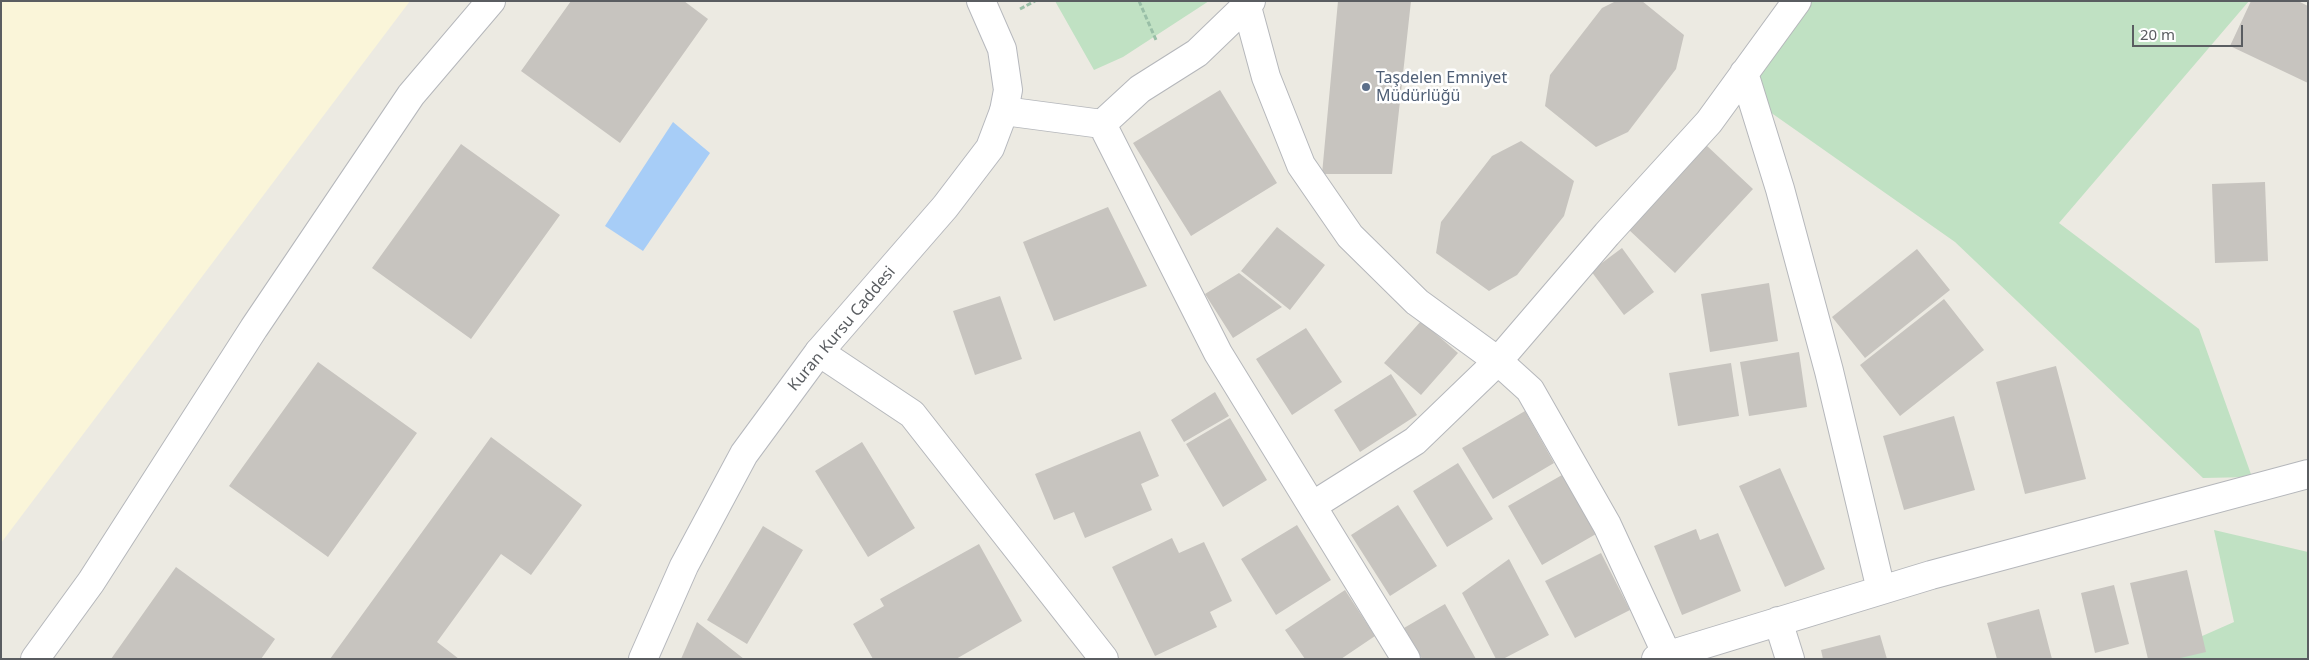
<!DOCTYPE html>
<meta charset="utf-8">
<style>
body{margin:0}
#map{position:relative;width:2309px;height:660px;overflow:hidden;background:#eceae2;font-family:"Noto Sans",sans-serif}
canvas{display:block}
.frame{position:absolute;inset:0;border:2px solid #5a5d61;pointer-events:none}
.scale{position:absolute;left:2132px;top:25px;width:111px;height:22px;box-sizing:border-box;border:2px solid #5a5d61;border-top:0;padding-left:6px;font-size:15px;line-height:18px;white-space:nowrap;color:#5a5d61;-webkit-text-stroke:4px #fff;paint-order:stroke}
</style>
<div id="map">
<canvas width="2309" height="660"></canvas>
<div class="frame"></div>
<div class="scale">20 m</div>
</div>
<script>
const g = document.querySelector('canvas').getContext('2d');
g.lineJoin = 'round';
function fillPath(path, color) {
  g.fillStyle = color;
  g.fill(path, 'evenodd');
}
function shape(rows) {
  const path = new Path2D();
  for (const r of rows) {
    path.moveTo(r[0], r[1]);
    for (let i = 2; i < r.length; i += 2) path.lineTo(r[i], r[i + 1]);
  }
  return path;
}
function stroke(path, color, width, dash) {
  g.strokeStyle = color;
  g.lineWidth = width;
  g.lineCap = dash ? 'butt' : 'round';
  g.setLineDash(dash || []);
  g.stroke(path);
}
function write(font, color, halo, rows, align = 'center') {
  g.font = font + ' "Noto Sans",sans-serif';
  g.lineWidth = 5;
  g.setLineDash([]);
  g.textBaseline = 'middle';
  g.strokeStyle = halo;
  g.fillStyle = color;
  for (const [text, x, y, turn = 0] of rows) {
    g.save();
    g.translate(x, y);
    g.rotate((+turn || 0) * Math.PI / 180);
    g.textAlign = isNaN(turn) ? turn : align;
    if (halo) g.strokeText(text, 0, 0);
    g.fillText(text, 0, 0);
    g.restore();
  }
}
fillPath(shape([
 [1,1,410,1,1,543]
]), '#faf5d9');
fillPath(shape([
 [1055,1,1209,1,1123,57,1094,70],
 [1782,1,2249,1,2059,223,2199,329,2252,477,2203,478,1955,242,1743,93],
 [2214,530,2308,552,2308,659,2150,659,2234,622]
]), '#c0e1c3');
fillPath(shape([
 [673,122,710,153,643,251,605,226]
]), '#a7cdf7');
fillPath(shape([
 [571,1,684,1,708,19,620,143,521,71],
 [1338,1,1411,1,1392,174,1322,174],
 [1616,1,1642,1,1684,35,1676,69,1628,132,1596,147,1545,106,1550,75,1602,8],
 [2251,1,2298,1,2308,6,2308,83,2230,46],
 [1220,90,1277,183,1191,236,1133,143],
 [1521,141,1574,181,1564,216,1517,275,1489,291,1436,253,1441,222,1492,156],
 [461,144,560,215,471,339,372,268],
 [1706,145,1753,189,1675,273,1628,229],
 [2265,182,2268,261,2215,263,2212,184],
 [1108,207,1147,286,1054,321,1023,242],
 [1277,227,1325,265,1290,310,1241,271],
 [1622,248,1654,292,1624,315,1591,271],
 [1917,249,1950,290,1865,358,1832,317],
 [1239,273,1282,307,1233,338,1205,294],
 [1769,283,1778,341,1710,352,1701,294],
 [1000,296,1022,359,975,375,953,311],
 [1944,299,1984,350,1900,416,1860,365],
 [1421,321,1458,353,1421,395,1384,363],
 [1306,328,1342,382,1292,415,1256,359],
 [1799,352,1807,407,1749,416,1740,362],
 [318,362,417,433,328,557,229,486],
 [1731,363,1739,416,1678,426,1669,373],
 [2056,366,2086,479,2025,494,1996,382],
 [1391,374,1417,415,1360,452,1334,410],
 [1215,392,1229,416,1184,442,1171,420],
 [1525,411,1554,463,1493,499,1462,448],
 [1954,416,1975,490,1904,510,1883,436],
 [1230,418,1267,480,1223,507,1186,444],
 [1140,431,1159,476,1141,484,1152,510,1085,538,1074,512,1054,520,1035,474],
 [491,437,582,505,531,575,501,554,437,642,459,659,330,659],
 [862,442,915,528,868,557,815,471],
 [1458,463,1493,519,1447,547,1413,491],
 [1780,468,1825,569,1785,587,1739,486],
 [1562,475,1596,534,1542,565,1508,506],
 [1398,505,1437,566,1390,596,1351,535],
 [1297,525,1331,580,1276,615,1241,559],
 [763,526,803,550,747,644,707,620],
 [1696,529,1700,540,1718,533,1741,591,1682,615,1654,546],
 [1172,538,1179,553,1204,542,1232,601,1210,612,1217,627,1155,656,1112,567],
 [979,544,1022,621,956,659,873,659,853,624,884,606,880,599],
 [1601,553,1630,610,1575,638,1545,581],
 [1509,559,1549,635,1503,659,1496,659,1462,593],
 [176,567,275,639,261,659,111,659],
 [2187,570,2206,652,2176,659,2148,659,2130,583],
 [2114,585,2129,644,2095,653,2081,593],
 [1345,590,1375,636,1341,659,1305,659,1285,630],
 [1445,604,1476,659,1422,659,1404,628],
 [2039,609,2052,659,1997,659,1987,623],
 [697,622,744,659,681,659],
 [1880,635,1887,659,1823,659,1821,650]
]), '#c7c4bf');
const street = shape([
 [1247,7,1266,77,1301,165,1350,236,1417,302,1498,361,1530,390,1607,525,1667,655],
 [1744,73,1780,189,1829,371,1881,590],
 [1004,111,1102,124],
 [1102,124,1218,353,1406,659],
 [1102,124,1140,89,1197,53,1251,1],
 [819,352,912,414,1104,659],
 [1312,506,1415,441,1498,361,1607,234,1709,122,1797,1],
 [1778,621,1790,659],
 [35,659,91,582,254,328,411,95,491,1],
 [1656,659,1931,575,2308,474]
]);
const secondary = shape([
 [643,659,684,566,744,454,819,352,945,207,990,148,1004,111,1008,90,1002,49,981,1]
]);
stroke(street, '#b5b7bb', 30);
stroke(secondary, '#b6b8bd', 30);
stroke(shape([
 [1139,1,1156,40],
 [1020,9,1035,1]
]), '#99bfa7', 3, [5, 2.5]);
stroke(street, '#fff', 28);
stroke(secondary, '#fff', 28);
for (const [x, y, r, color] of [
 [1366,87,5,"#5c6f8a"]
]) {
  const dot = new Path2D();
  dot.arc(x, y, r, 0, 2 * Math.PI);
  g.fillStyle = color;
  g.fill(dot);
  stroke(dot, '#fff', 2);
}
write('16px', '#4e5e75', '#fff', [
 ["Taşdelen Emniyet",1376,78],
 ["Müdürlüğü",1376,96]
], 'left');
write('16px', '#5a5d61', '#fff', [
 ["Kuran Kursu Caddesi",842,329,-50]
]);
</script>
